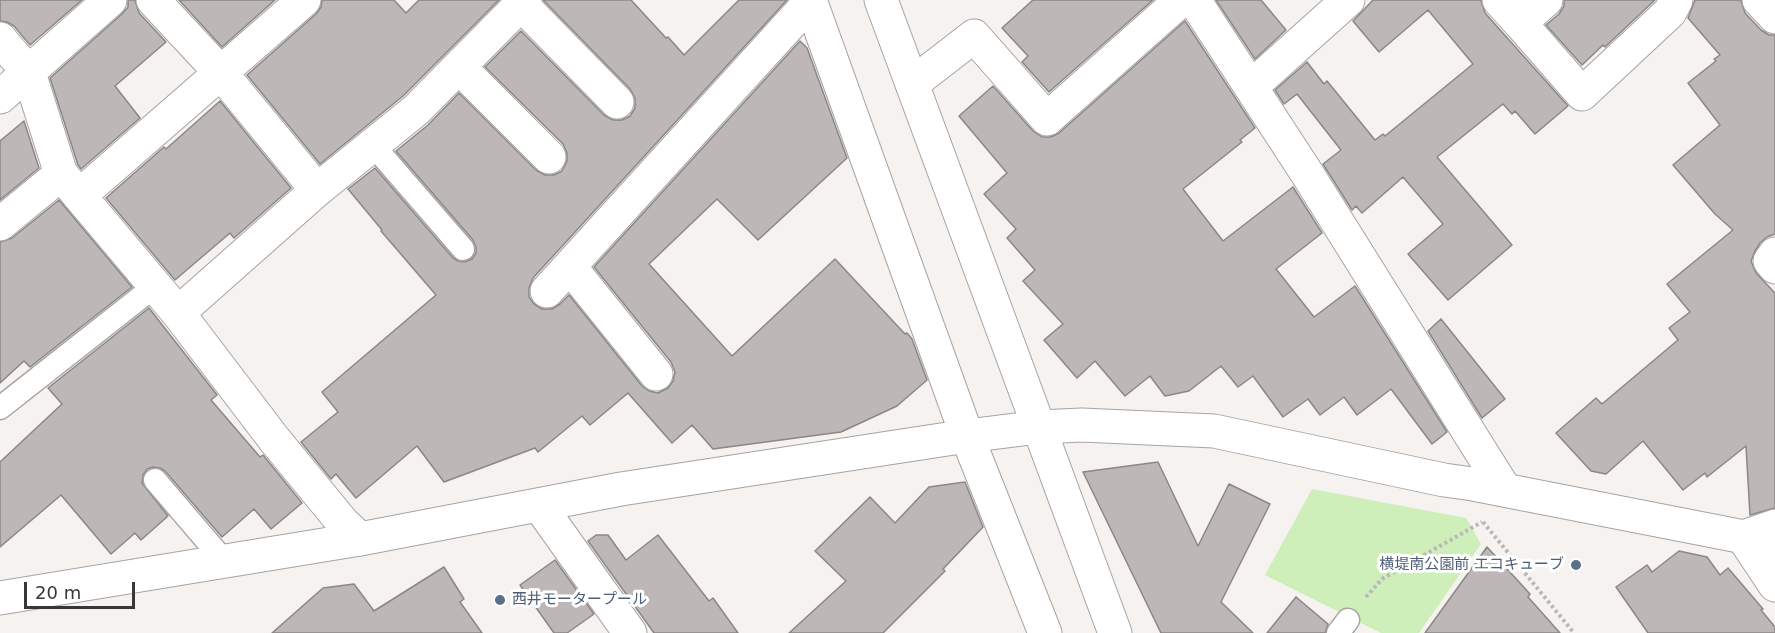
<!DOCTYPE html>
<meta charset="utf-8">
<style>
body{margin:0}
#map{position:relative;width:1775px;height:633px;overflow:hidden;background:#f6f2f0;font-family:"DejaVu Sans",sans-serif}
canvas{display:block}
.scale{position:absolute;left:24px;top:582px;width:111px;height:27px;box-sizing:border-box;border:3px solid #383736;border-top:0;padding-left:8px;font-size:18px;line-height:21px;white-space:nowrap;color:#383736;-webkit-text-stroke:4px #fff;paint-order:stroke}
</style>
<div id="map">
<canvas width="1775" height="633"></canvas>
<div class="scale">20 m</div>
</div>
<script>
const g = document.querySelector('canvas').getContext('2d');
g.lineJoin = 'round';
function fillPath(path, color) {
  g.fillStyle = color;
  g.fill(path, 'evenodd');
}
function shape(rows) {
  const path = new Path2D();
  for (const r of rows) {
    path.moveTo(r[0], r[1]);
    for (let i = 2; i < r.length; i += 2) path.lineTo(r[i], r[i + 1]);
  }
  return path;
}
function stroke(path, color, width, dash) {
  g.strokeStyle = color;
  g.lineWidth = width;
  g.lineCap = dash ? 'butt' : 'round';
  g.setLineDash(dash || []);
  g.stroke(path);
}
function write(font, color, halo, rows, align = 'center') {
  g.font = font + ' "DejaVu Sans","Noto Sans JP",sans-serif';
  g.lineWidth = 6;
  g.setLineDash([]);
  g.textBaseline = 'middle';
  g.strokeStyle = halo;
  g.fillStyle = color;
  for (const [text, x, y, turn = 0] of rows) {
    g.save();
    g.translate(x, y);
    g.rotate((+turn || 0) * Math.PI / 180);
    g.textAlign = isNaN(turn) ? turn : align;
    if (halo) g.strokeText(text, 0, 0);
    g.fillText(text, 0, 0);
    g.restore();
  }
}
fillPath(shape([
 [1312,489,1466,518,1481,544,1419,633,1381,633,1265,575]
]), '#ceeeba');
const building = shape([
 [0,0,82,0,30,45,14,26,7,22,0,21,0,0],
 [128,0,135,0,139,13,166,42,115,86,140,118,81,169,78,165,50,78,122,14,128,7,128,0],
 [179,0,275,0,222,47,179,0],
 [322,0,394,0,406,13,419,0,499,0,403,96,320,164,247,75,316,14,321,7,322,0],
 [543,0,631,0,666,38,668,37,684,55,739,0,787,0,533,278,529,288,529,297,534,304,542,309,552,309,560,304,569,295,642,386,649,391,658,393,668,388,673,381,675,372,671,362,594,267,800,41,807,48,847,158,758,240,717,199,649,264,732,356,835,259,905,334,907,333,912,339,927,380,897,406,841,432,713,449,692,425,672,443,628,393,590,425,582,416,538,452,535,448,444,482,417,446,356,498,336,474,331,479,301,442,338,412,322,392,436,295,381,231,382,230,348,189,375,168,453,258,458,261,465,262,472,259,476,253,476,247,473,240,396,151,428,125,459,93,536,170,545,175,554,175,562,171,567,161,567,153,563,144,485,67,521,31,604,115,613,120,622,120,630,116,635,108,635,98,630,89,543,0],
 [1033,0,1153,0,1049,92,1022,62,1028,56,1002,28,1033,0],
 [1216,0,1261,0,1286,30,1255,59,1216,0],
 [1373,0,1481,0,1485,13,1568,106,1535,134,1515,111,1512,114,1503,104,1437,157,1512,245,1448,300,1408,254,1443,224,1403,177,1362,213,1356,206,1352,210,1323,164,1341,150,1297,94,1284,104,1275,90,1307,62,1324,84,1327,81,1375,140,1383,134,1385,136,1473,64,1428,10,1379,52,1353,21,1373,0],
 [1564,0,1655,0,1605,47,1603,45,1582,65,1546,25,1559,14,1564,6,1564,0],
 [1695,0,1741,0,1745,13,1761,30,1769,35,1775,35,1775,234,1767,237,1760,243,1755,251,1751,261,1756,273,1775,293,1775,508,1750,515,1746,446,1707,477,1705,473,1683,490,1643,441,1606,474,1591,471,1556,433,1596,398,1602,404,1678,340,1669,328,1690,312,1667,284,1733,230,1715,214,1673,165,1720,125,1688,83,1716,61,1714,59,1720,55,1688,18,1695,0],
 [1185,21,1255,128,1240,140,1242,142,1183,189,1223,241,1293,187,1322,233,1276,269,1314,317,1355,286,1447,432,1432,444,1391,389,1357,415,1344,397,1320,415,1308,399,1283,417,1253,376,1238,387,1221,366,1189,391,1165,396,1150,376,1125,396,1095,361,1077,378,1044,340,1063,324,1023,281,1035,270,1007,238,1016,229,984,194,1007,173,959,116,993,86,1033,131,1042,137,1051,137,1059,133,1185,21],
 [220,101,291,188,234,238,230,233,175,280,106,198,164,147,166,149,220,101],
 [24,121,39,168,0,200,0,141,24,121],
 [59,200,132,287,30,367,24,361,0,383,0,242,12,238,59,200],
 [149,308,217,395,211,400,260,457,263,455,302,503,271,529,254,509,222,537,165,471,160,468,153,467,147,469,143,475,142,483,168,516,141,540,135,533,111,554,61,495,0,547,0,462,62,404,48,388,149,308],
 [1441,319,1505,399,1482,418,1428,331,1441,319],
 [1158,462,1198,546,1229,484,1270,504,1221,602,1253,633,1161,633,1083,472,1158,462],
 [965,482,983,527,943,569,945,571,883,633,789,633,846,581,815,551,870,497,895,523,929,487,965,482],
 [596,535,608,535,626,560,658,535,709,601,713,598,738,633,654,633,588,541,596,535],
 [1487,547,1530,594,1528,597,1560,633,1425,633,1487,547],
 [1679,551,1707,557,1720,575,1728,568,1763,609,1761,610,1775,627,1775,633,1648,633,1616,587,1647,565,1652,572,1679,551],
 [555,560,594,614,567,633,554,633,520,585,555,560],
 [444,567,464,599,460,602,482,633,272,633,323,588,354,584,374,611,444,567],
 [1296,597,1328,624,1325,633,1267,633,1296,597]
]);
fillPath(building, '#bdb8b7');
stroke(building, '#8b8785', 1.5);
const lane = shape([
 [373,145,463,249],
 [0,408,155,286],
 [155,480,225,562],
 [1338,633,1348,620]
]);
const street = shape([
 [153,0,221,73,317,190],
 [1194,0,1308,175,1505,490],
 [1499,0,1520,23,1546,0],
 [1759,0,1775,17],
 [521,4,617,102],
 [1520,23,1582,94,1670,12,1676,0],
 [0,39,29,73,61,174,178,313,274,439,343,523,360,539],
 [459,67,549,157],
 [912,84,974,36,1047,119,1181,0],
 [1251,87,1348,0],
 [0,97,110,0],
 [79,196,304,0],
 [0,224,61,174],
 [1775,254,1770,261,1775,267],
 [570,267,656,374],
 [547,291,811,1],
 [178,313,317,190,416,110,525,0],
 [539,505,630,633],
 [1775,526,1743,537,1775,585]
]);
const secondary = shape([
 [810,0,967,436,1045,633],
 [881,0,1115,633],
 [0,598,360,539,621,489,967,436,1039,427,1082,425,1214,431,1444,480,1473,484,1775,543]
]);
stroke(lane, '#a7a3a1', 25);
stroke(street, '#a7a3a1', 35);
stroke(secondary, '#a7a3a1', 35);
stroke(shape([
 [1483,522,1574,633],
 [1366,597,1382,579,1482,522]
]), '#bab7b6', 4, [3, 3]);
stroke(lane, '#fff', 22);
stroke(street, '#fff', 33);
stroke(secondary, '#fff', 33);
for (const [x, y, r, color] of [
 [1576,565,6,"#5c6f8a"],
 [500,600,6,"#5c6f8a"]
]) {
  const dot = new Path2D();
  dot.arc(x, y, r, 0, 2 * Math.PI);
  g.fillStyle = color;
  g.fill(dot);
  stroke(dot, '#fff', 2);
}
write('15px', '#4e5e75', '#fff', [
 ["横堤南公園前 エコキューブ",1564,565],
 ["西井モータープール",512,600,"left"]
], 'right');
</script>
